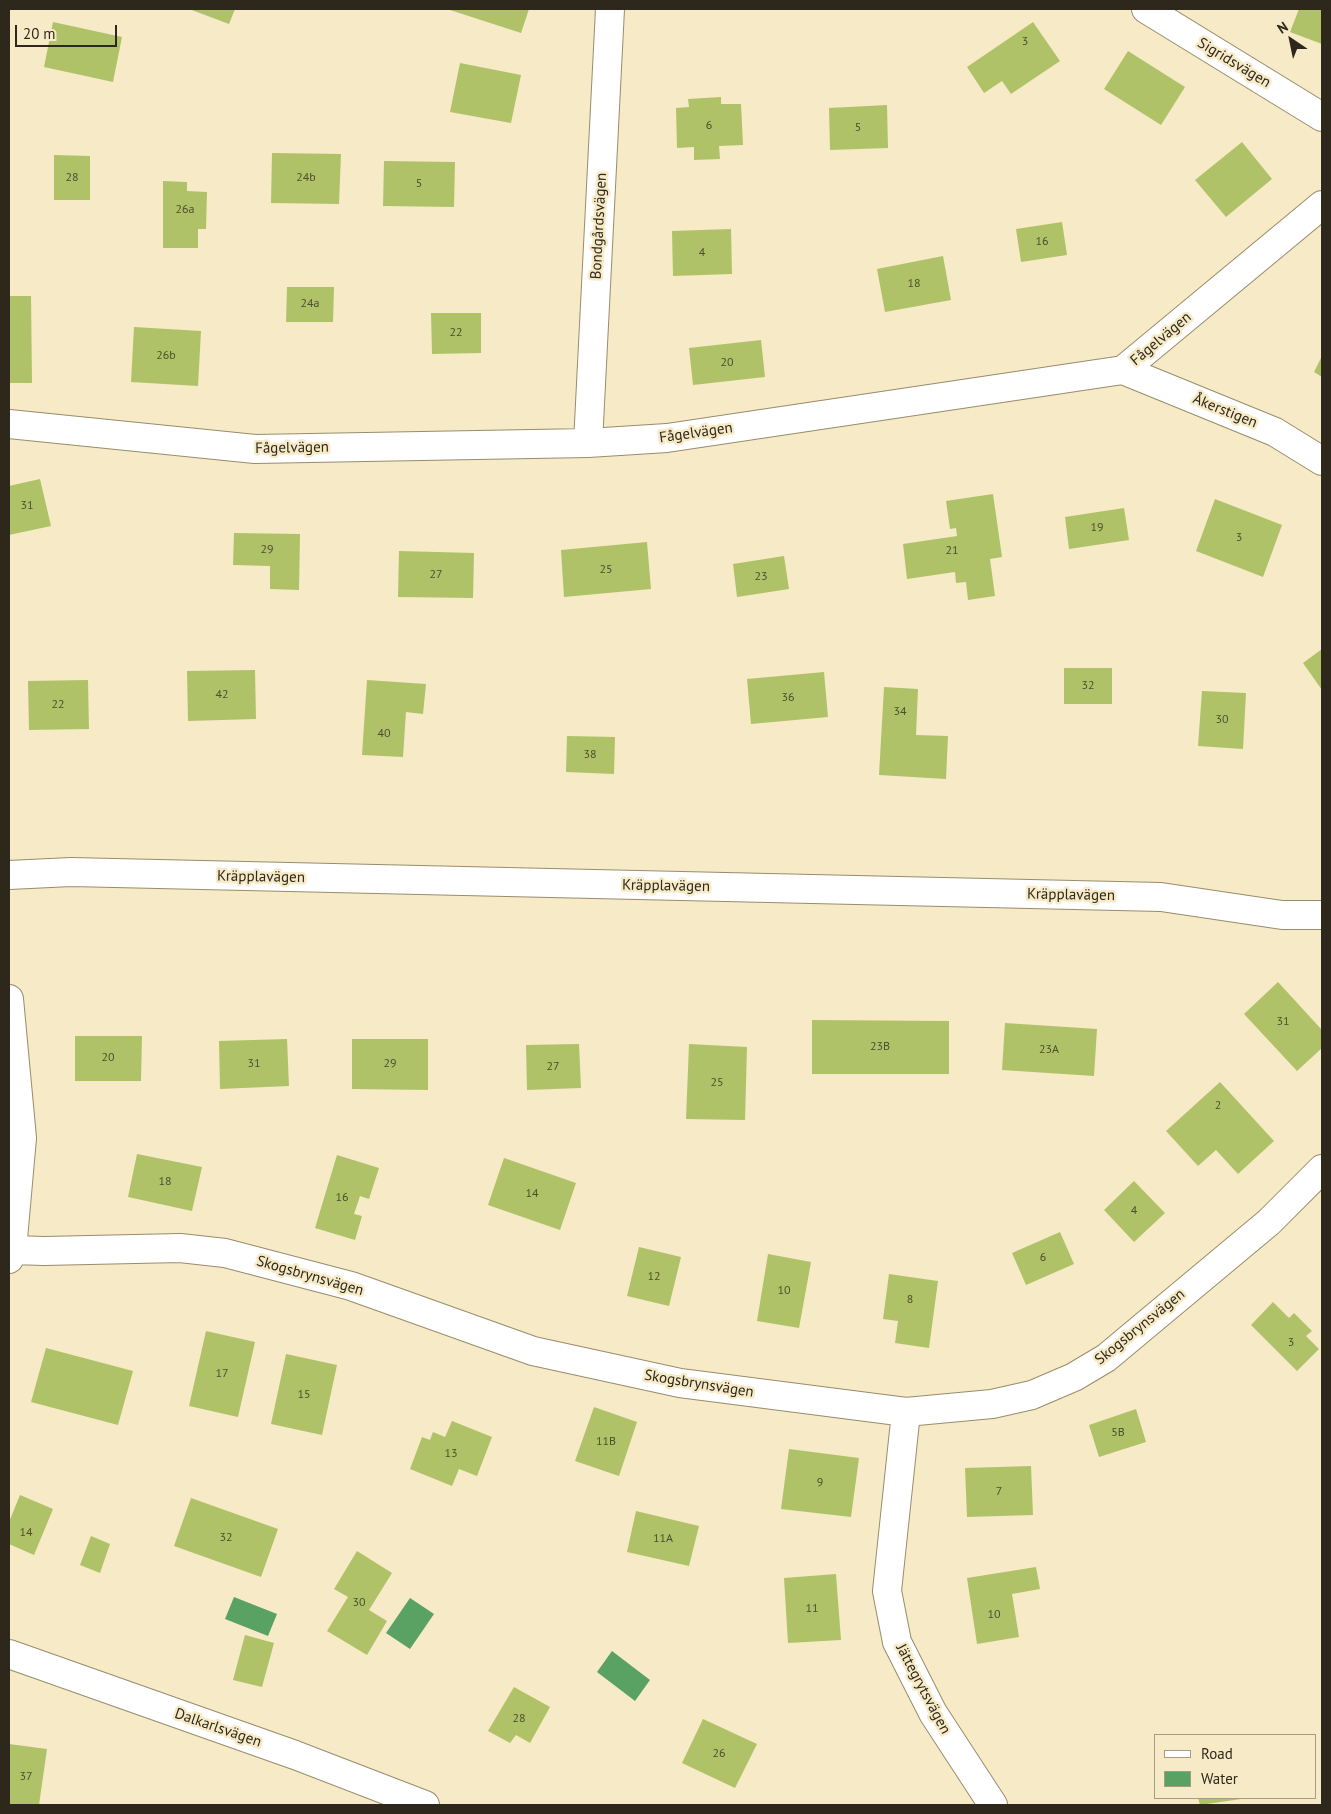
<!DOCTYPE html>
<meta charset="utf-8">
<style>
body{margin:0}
#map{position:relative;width:1331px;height:1814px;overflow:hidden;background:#f7eac7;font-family:"PT Sans",sans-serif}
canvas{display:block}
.frame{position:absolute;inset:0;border:10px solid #2d281b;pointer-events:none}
.legend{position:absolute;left:1154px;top:1734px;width:162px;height:65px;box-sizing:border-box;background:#f7eac7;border:1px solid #a69c82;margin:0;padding:6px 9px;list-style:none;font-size:15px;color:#2d281b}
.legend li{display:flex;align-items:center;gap:10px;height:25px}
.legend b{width:25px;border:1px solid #a69c82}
.north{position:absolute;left:1266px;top:15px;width:50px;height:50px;-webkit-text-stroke:4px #f7eac7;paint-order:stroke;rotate:326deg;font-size:14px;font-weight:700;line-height:20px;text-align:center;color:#2d281b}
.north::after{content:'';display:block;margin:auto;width:18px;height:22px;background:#2d281b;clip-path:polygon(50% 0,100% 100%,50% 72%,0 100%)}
.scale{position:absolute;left:15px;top:25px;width:102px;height:22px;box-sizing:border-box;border:2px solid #2d281b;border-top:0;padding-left:6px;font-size:15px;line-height:18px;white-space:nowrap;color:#2d281b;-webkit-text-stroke:4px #f7eac7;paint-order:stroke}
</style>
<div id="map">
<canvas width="1331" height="1814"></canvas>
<div class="frame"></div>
<ul class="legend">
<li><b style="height:6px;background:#fff"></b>Road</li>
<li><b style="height:14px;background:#59a264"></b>Water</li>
</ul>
<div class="north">N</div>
<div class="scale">20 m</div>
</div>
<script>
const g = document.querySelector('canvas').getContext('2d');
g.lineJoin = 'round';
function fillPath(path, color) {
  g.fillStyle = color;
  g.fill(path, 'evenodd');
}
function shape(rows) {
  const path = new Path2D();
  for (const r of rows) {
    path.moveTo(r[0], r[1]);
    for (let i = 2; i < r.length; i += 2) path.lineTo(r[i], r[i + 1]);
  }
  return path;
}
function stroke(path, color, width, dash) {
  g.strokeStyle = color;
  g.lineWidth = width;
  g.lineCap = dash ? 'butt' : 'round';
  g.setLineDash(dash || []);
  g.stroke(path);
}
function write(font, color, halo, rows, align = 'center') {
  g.font = font + ' "PT Sans",sans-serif';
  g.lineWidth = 5;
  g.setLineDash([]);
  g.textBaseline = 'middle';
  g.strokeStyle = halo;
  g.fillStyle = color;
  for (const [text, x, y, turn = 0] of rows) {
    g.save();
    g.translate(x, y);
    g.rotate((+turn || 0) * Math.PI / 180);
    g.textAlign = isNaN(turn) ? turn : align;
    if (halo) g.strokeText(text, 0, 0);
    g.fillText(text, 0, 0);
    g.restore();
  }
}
fillPath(shape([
 [234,1597,277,1614,268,1636,225,1619],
 [410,1598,434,1614,410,1649,386,1633],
 [612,1651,650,1680,635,1701,597,1672]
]), '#59a264');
fillPath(shape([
 [189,9,235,9,229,24],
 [447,9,529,9,521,33],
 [1299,9,1322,9,1322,44,1290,32],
 [53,22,122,37,113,82,44,67],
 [1033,22,1060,61,1011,94,1002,81,984,93,967,67],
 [1128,51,1185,87,1161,125,1104,89],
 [460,63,521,75,511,123,450,112],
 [721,97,721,104,741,104,743,145,719,146,720,159,694,160,694,147,677,148,676,108,689,107,688,99],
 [887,105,888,148,830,150,829,108],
 [1242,142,1272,179,1226,217,1195,180],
 [272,153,341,154,339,204,271,203],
 [54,155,90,156,90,200,54,200],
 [384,161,455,162,454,207,383,206],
 [163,181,187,182,187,191,207,192,206,229,198,229,198,248,163,248],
 [1062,222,1067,255,1021,262,1016,229],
 [731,229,732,274,673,276,672,231],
 [943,256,951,300,885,312,877,269],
 [287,287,334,287,333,322,286,322],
 [9,296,31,296,32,383,9,383],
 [431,313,481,313,481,353,432,354],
 [134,327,201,331,198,386,131,382],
 [761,340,765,377,693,385,689,348],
 [1322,356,1322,377,1314,372],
 [40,479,51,526,9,535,9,486],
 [993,494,1002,557,990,559,995,596,968,600,966,582,956,583,955,572,907,579,903,544,957,536,956,528,950,529,946,501],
 [1215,499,1282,525,1263,577,1196,551],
 [1124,508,1129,540,1069,549,1065,517],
 [234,533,300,534,299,590,270,589,270,566,233,565],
 [647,542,651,589,564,597,561,550],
 [399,551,474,553,473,598,398,597],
 [784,556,789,589,737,597,733,564],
 [1322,649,1322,690,1303,663],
 [1064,668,1112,668,1112,704,1064,704],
 [255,670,256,719,188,721,187,671],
 [824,672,828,717,751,724,747,679],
 [88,680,89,729,29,730,28,681],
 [367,680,426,684,423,714,406,712,403,757,362,755],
 [884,687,918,689,916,735,948,736,946,779,879,775],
 [1202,691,1246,693,1243,749,1198,746],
 [567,736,615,737,614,774,566,772],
 [1278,982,1322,1030,1322,1048,1297,1071,1244,1014],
 [812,1020,949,1021,949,1074,812,1074],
 [1005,1023,1097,1029,1094,1076,1002,1070],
 [75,1036,142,1036,141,1081,75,1081],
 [287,1039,289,1086,220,1089,219,1041],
 [352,1039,428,1039,428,1090,352,1089],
 [579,1044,581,1088,527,1090,526,1045],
 [689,1044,747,1047,745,1120,686,1119],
 [1220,1082,1274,1141,1238,1174,1216,1150,1198,1166,1166,1131],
 [137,1154,202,1167,192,1211,128,1197],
 [337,1155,379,1168,369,1199,360,1196,354,1214,362,1216,355,1240,315,1228],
 [504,1158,576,1183,560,1230,488,1205],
 [1134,1181,1165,1213,1134,1242,1104,1210],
 [1060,1232,1074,1264,1026,1285,1012,1253],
 [639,1247,681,1257,669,1306,627,1296],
 [768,1254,811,1262,799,1328,757,1321],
 [889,1274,938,1281,929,1348,895,1343,898,1321,883,1319],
 [1273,1302,1289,1318,1294,1313,1312,1331,1306,1336,1319,1349,1297,1371,1251,1325],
 [206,1331,255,1342,238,1417,189,1406],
 [46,1348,133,1371,118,1425,31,1402],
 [286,1354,337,1365,322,1435,271,1424],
 [594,1407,637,1422,619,1476,575,1461],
 [1136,1409,1146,1442,1099,1457,1089,1425],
 [452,1421,492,1437,477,1476,459,1469,452,1486,410,1469,422,1437,430,1440,433,1432,445,1437],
 [789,1449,859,1458,851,1517,781,1509],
 [1031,1466,1033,1515,967,1517,965,1468],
 [20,1495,53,1509,34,1555,9,1544,9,1522],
 [191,1498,278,1529,261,1577,174,1546],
 [636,1511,699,1526,689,1566,627,1552],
 [91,1536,110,1544,100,1573,80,1565],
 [357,1551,392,1573,369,1610,387,1621,367,1655,327,1631,348,1597,334,1589],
 [1036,1567,1040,1589,1012,1594,1019,1637,977,1644,967,1578],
 [836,1574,841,1640,788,1643,784,1578],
 [245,1635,274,1643,262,1687,233,1680],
 [514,1687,550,1707,530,1743,516,1735,510,1743,488,1731],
 [703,1719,757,1744,735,1788,682,1763],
 [9,1744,47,1749,39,1805,9,1805],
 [1198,1798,1241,1798,1241,1799,1200,1805]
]), '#b0c268');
const minor = shape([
 [1146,9,1322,117],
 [1123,370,1275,432,1322,461],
 [9,424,255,449,588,443,667,438,1123,370,1322,205],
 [588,443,610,9],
 [9,875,71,872,1161,897,1282,915,1322,915],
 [9,999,22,1138,12,1250,9,1259],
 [12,1250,44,1251,180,1248,225,1253,351,1286,533,1351,680,1383,906,1412,992,1404,1032,1395,1074,1377,1106,1358,1269,1222,1322,1169],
 [906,1412,887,1591,897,1642,933,1713,993,1805],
 [9,1654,295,1755,425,1805]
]);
stroke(minor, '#988c6c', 30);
stroke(minor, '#fff', 28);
write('12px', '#4e4e2e', null, [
 ["3",1025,42],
 ["6",709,126],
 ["5",858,128],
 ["28",72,178],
 ["24b",306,178],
 ["5",419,184],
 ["26a",185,210],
 ["16",1042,242],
 ["4",702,253],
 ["18",914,284],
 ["24a",310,304],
 ["22",456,333],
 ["26b",166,356],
 ["20",727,363],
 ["31",27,506],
 ["19",1097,528],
 ["3",1239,538],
 ["29",267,550],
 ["21",952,551],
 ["25",606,570],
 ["27",436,575],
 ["23",761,577],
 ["32",1088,686],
 ["42",222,695],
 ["36",788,698],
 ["22",58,705],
 ["34",900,712],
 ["30",1222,720],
 ["40",384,734],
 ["38",590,755],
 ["31",1283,1022],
 ["23B",880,1047],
 ["23A",1049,1050],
 ["20",108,1058],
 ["31",254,1064],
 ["29",390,1064],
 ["27",553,1067],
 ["25",717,1083],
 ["2",1218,1106],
 ["18",165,1182],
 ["14",532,1194],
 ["16",342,1198],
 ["4",1134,1211],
 ["6",1043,1258],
 ["12",654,1277],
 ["10",784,1291],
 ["8",910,1300],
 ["3",1291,1343],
 ["17",222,1374],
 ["15",304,1395],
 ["5B",1118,1433],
 ["11B",606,1442],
 ["13",451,1454],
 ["9",820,1483],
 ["7",999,1492],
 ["14",26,1533],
 ["32",226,1538],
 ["11A",663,1539],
 ["30",359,1603],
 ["11",812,1609],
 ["10",994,1615],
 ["28",519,1719],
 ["26",719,1754],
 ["37",26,1777]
]);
write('15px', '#2d281b', '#f7eac7', [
 ["Sigridsvägen",1234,63,31],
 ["Bondgårdsvägen",599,226,-87],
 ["Fågelvägen",1161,339,-40],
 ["Åkerstigen",1225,411,22],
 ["Fågelvägen",696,433,-8],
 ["Fågelvägen",292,448,-1],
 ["Kräpplavägen",261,877,1],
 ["Kräpplavägen",666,886,1],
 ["Kräpplavägen",1071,895,1],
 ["Skogsbrynsvägen",310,1276,16],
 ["Skogsbrynsvägen",1140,1327,-39],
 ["Skogsbrynsvägen",699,1384,9],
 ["Jättegrytsvägen",923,1689,62],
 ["Dalkarlsvägen",218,1728,19]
]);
</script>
